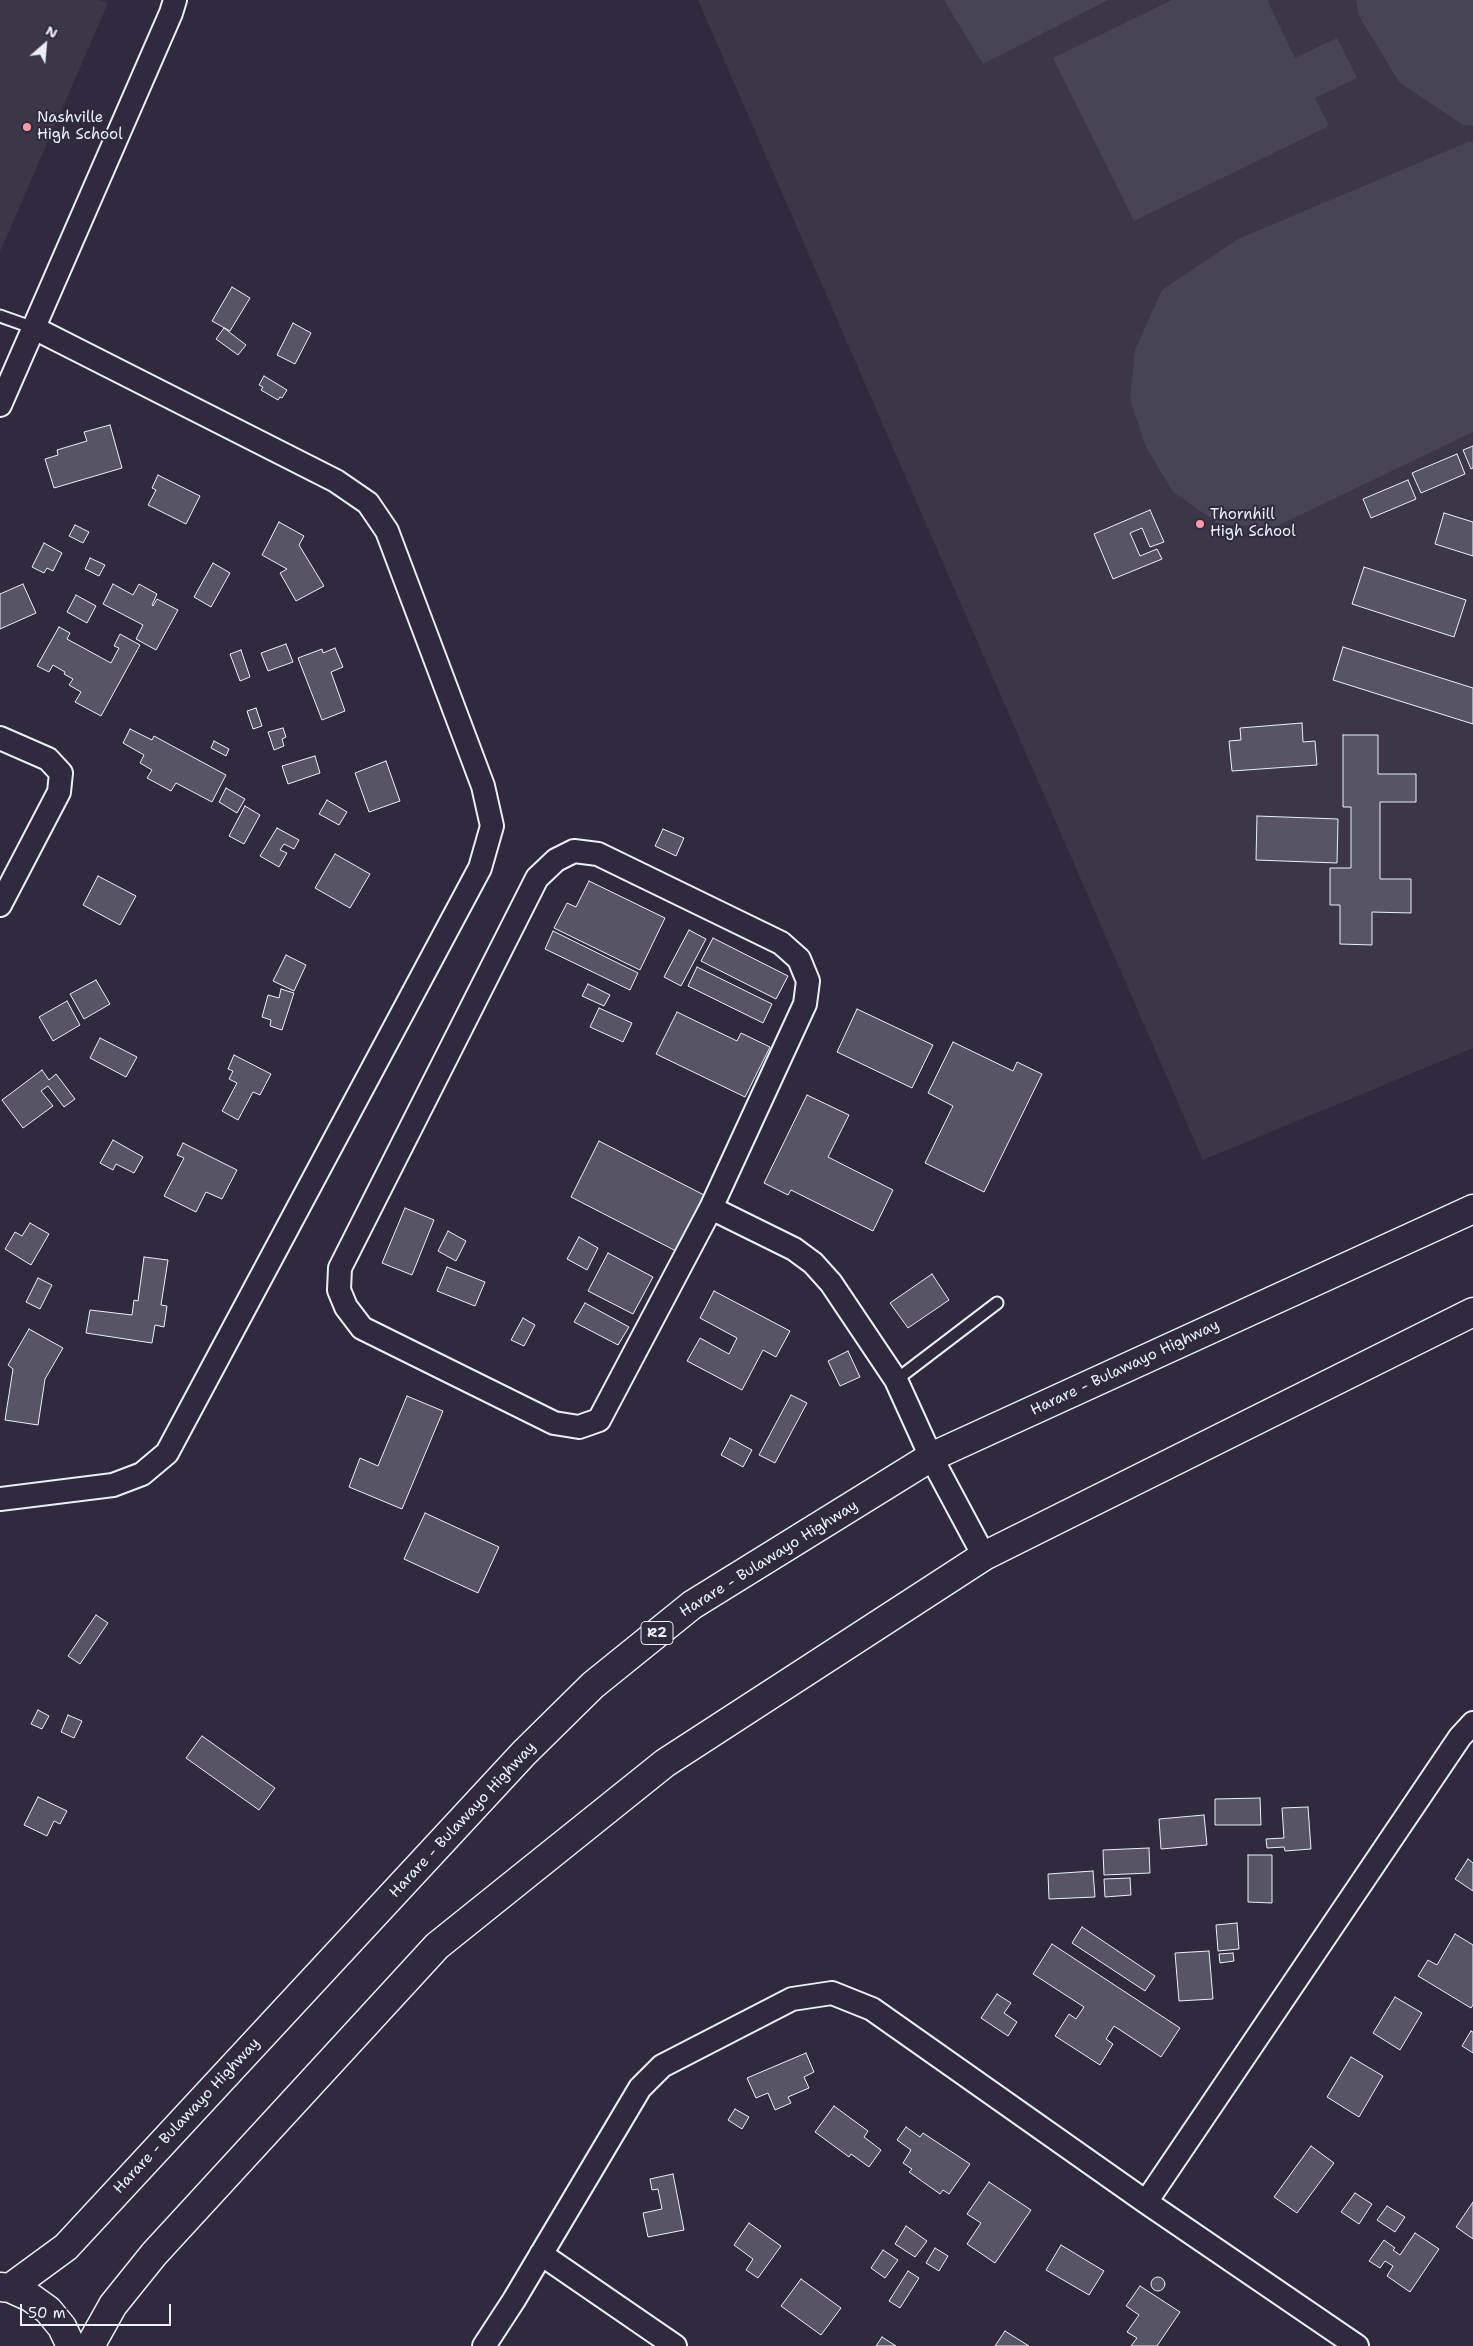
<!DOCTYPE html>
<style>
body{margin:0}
#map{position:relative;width:1473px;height:2346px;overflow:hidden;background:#2f2a3d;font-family:"Shantell Sans",sans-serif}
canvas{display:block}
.north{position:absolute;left:20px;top:20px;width:50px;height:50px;-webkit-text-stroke:4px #2f2a3d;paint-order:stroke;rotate:27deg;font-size:14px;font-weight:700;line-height:20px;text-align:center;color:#e8f1f8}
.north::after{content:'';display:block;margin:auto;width:18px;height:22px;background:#e8f1f8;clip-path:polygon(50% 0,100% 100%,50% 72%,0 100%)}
.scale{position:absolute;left:20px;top:2304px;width:151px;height:22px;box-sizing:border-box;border:2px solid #e8f1f8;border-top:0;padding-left:6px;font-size:15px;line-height:18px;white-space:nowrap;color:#e8f1f8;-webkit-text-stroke:4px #2f2a3d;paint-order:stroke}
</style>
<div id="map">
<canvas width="1473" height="2346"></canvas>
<div class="north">N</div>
<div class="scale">50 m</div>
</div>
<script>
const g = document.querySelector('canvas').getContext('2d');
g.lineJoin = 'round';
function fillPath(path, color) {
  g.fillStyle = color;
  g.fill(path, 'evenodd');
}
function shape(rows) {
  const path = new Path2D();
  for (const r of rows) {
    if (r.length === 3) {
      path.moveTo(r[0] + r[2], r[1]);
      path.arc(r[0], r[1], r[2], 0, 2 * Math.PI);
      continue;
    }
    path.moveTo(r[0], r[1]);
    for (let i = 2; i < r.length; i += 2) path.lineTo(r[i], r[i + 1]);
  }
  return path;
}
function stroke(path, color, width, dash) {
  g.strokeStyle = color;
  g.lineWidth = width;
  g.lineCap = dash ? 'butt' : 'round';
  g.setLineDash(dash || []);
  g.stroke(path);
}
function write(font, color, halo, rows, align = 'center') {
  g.font = font + ' "Shantell Sans",sans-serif';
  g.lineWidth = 4;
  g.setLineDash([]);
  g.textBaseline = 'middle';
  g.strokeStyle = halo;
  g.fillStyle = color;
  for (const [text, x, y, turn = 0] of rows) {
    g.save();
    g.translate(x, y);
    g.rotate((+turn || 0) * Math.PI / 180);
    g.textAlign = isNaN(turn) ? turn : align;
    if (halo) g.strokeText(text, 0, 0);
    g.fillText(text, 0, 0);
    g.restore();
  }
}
fillPath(shape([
 [0,0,100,0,108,3,0,252],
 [698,0,1473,0,1473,1048,1203,1160]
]), '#3b3749');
fillPath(shape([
 [944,0,1108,0,983,64],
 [1172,0,1267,0,1295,58,1337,38,1357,78,1315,98,1329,126,1134,221,1053,58],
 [1356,0,1473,0,1473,126,1463,125,1399,82,1359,16],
 [1468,142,1473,142,1473,432,1275,527,1219,524,1173,492,1146,447,1130,399,1135,350,1162,290,1238,239]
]), '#464455');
const building = shape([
 [232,287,250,298,230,331,212,321,232,287],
 [293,323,311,333,295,364,277,355,293,323],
 [224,328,246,345,238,355,216,339,224,328],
 [264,376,287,390,282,398,280,397,278,400,261,390,263,387,259,385,264,376],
 [110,425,122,468,54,488,45,459,58,455,57,450,87,441,84,432,110,425],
 [1473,446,1473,468,1471,469,1463,450,1473,446],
 [1457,454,1465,474,1421,493,1412,473,1457,454],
 [158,475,200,496,186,524,148,505,156,490,152,488,158,475],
 [1408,480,1416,499,1371,518,1363,499,1408,480],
 [1150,510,1164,542,1150,547,1142,528,1130,533,1140,556,1157,549,1162,559,1113,579,1094,534,1150,510],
 [1444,513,1473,522,1473,556,1435,544,1444,513],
 [279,522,304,536,299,545,324,586,296,601,280,573,287,569,262,555,279,522],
 [75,525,89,532,83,543,69,536,75,525],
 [44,543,62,553,53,571,47,568,44,573,32,567,44,543],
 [90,558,105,565,99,576,85,569,90,558],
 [213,563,230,573,211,607,194,597,213,563],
 [1364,567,1466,600,1454,637,1352,604,1364,567],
 [23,584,36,613,0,629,0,594,23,584],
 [113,584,133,595,139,584,157,594,152,605,153,606,157,599,178,610,156,650,136,639,143,625,103,604,113,584],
 [76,595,96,606,87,623,67,612,76,595],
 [59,627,70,633,67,639,111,663,119,648,114,646,120,634,140,645,101,716,75,702,81,692,69,685,73,679,64,674,65,672,53,665,49,672,37,666,59,627],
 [286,644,293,662,268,671,261,653,286,644],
 [1343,647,1473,688,1473,724,1333,680,1343,647],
 [335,648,343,667,331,672,345,711,322,720,298,658,322,649,323,653,335,648],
 [241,650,250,677,240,681,230,654,241,650],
 [256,708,262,726,253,729,247,711,256,708],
 [1302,723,1303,742,1315,741,1317,765,1232,771,1229,741,1241,740,1240,728,1302,723],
 [283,728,286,737,282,739,284,746,274,750,268,732,283,728],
 [130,729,152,740,154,736,226,775,212,802,176,783,171,791,147,778,152,770,140,763,144,755,123,743,130,729],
 [1343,735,1378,735,1378,774,1416,774,1416,802,1380,802,1380,879,1411,879,1411,913,1372,912,1372,945,1340,944,1340,905,1330,905,1330,868,1351,868,1351,807,1343,807,1343,735],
 [214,741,229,749,226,756,211,748,214,741],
 [315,756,320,773,288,784,282,766,315,756],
 [386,761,400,801,369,812,355,773,386,761],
 [226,788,245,799,237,813,219,802,226,788],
 [327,800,347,812,339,825,319,814,327,800],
 [245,806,260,815,244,844,229,836,245,806],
 [1257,816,1338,819,1337,863,1256,860,1257,816],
 [277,828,299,840,294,849,284,844,280,850,287,853,279,867,260,856,277,828],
 [663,829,684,838,676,856,655,846,663,829],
 [335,854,370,874,350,908,315,888,335,854],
 [98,876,136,896,120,925,83,905,98,876],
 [589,881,665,918,640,970,554,928,567,903,576,907,589,881],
 [689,930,706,939,681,986,664,977,689,930],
 [553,931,638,973,630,990,545,949,553,931],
 [713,938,788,976,776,999,701,961,713,938],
 [286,955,306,965,294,991,273,981,286,955],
 [697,967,772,1004,763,1023,688,986,697,967],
 [96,980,110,1004,84,1019,70,994,96,980],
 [588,984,610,995,604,1006,582,996,588,984],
 [281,989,294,993,282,1030,270,1026,271,1020,262,1017,268,995,279,998,281,989],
 [67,1001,80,1025,53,1041,39,1017,67,1001],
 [599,1008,632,1023,623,1042,590,1027,599,1008],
 [857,1009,933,1045,912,1088,837,1052,857,1009],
 [677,1012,737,1041,741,1033,770,1047,745,1097,656,1054,677,1012],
 [100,1038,137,1057,126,1077,90,1058,100,1038],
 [953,1042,1013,1071,1017,1062,1042,1074,984,1192,925,1163,953,1106,928,1093,953,1042],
 [234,1055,271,1074,260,1095,253,1092,238,1120,222,1111,237,1083,229,1079,233,1071,228,1069,234,1055],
 [42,1070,49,1080,56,1074,75,1099,64,1107,48,1086,41,1091,53,1106,23,1128,2,1100,42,1070],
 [807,1095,849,1115,828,1157,893,1190,873,1231,791,1190,788,1195,764,1183,807,1095],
 [113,1140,143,1157,134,1173,116,1164,113,1170,100,1163,113,1140],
 [599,1141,704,1195,676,1251,571,1197,599,1141],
 [183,1143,237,1170,222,1199,206,1192,196,1212,164,1196,184,1158,177,1155,183,1143],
 [405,1208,434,1220,412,1275,382,1263,405,1208],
 [30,1223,49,1234,31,1265,5,1249,15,1232,22,1236,30,1223],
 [448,1231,466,1241,456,1261,438,1251,448,1231],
 [579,1237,598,1248,587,1270,567,1259,579,1237],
 [608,1253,653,1277,633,1314,588,1291,608,1253],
 [144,1257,168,1260,161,1305,167,1306,164,1327,155,1325,152,1343,86,1333,90,1310,132,1315,134,1300,138,1301,144,1257],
 [447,1267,485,1282,475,1306,437,1291,447,1267],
 [932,1274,949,1300,908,1328,890,1303,932,1274],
 [38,1278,52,1285,40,1309,26,1302,38,1278],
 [714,1291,790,1331,776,1357,763,1350,742,1390,687,1361,700,1338,729,1354,737,1338,700,1318,714,1291],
 [585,1303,629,1327,618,1345,574,1322,585,1303],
 [523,1318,535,1325,524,1346,511,1340,523,1318],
 [29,1329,63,1348,45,1379,38,1425,5,1420,13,1369,8,1365,29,1329],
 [848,1351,860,1377,840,1386,828,1361,848,1351],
 [791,1395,807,1403,775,1463,759,1455,791,1395],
 [407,1396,443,1411,402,1509,349,1487,360,1458,378,1466,407,1396],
 [730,1438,752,1450,743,1467,721,1455,730,1438],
 [425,1513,499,1547,478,1593,404,1559,425,1513],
 [96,1615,108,1623,80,1664,68,1656,96,1615],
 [38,1710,49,1716,42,1729,31,1724,38,1710],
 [68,1715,82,1721,74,1738,61,1732,68,1715],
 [202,1736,275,1788,259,1810,186,1758,202,1736],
 [38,1797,67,1811,60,1824,54,1821,47,1836,24,1825,38,1797],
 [1260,1798,1261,1825,1215,1825,1215,1799,1260,1798],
 [1308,1807,1311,1849,1285,1851,1284,1847,1267,1848,1266,1839,1284,1838,1282,1808,1308,1807],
 [1204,1815,1207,1845,1161,1849,1159,1819,1204,1815],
 [1149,1848,1150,1873,1104,1875,1103,1850,1149,1848],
 [1248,1855,1272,1855,1272,1903,1248,1902,1248,1855],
 [1468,1859,1473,1863,1473,1891,1455,1879,1468,1859],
 [1093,1871,1095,1897,1049,1899,1048,1874,1093,1871],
 [1130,1878,1131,1895,1105,1897,1104,1879,1130,1878],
 [1237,1923,1239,1949,1218,1951,1216,1925,1237,1923],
 [1082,1927,1155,1976,1145,1991,1072,1943,1082,1927],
 [1455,1934,1473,1945,1473,2005,1471,2008,1418,1976,1428,1960,1437,1965,1455,1934],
 [1052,1944,1180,2028,1161,2057,1114,2026,1106,2039,1113,2044,1100,2065,1055,2036,1069,2014,1076,2019,1084,2007,1033,1974,1052,1944],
 [1209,1951,1213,1999,1179,2001,1175,1953,1209,1951],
 [1233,1953,1234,1961,1220,1963,1219,1954,1233,1953],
 [997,1994,1011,2003,1004,2013,1017,2022,1008,2036,981,2018,997,1994],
 [1395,1997,1422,2013,1400,2050,1373,2033,1395,1997],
 [1471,2031,1473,2032,1473,2053,1462,2046,1471,2031],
 [806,2053,814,2072,804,2077,809,2088,788,2097,791,2103,775,2110,768,2093,756,2098,747,2078,806,2053],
 [1351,2057,1383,2076,1359,2117,1327,2097,1351,2057],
 [834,2106,868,2131,864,2137,881,2150,869,2167,851,2154,849,2157,815,2132,834,2106],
 [735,2109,749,2117,742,2129,728,2120,735,2109],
 [906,2127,920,2137,923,2133,970,2164,949,2194,943,2190,940,2194,909,2172,912,2169,903,2163,911,2150,897,2140,906,2127],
 [1311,2146,1334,2163,1297,2213,1274,2197,1311,2146],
 [673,2174,684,2230,648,2237,643,2213,662,2209,658,2189,652,2190,650,2179,673,2174],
 [989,2182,1031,2210,995,2263,967,2244,981,2223,967,2214,989,2182],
 [1355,2193,1372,2204,1359,2224,1341,2212,1355,2193],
 [1473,2202,1473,2239,1456,2227,1473,2202],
 [1387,2206,1405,2217,1395,2232,1377,2220,1387,2206],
 [749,2223,781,2246,758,2278,746,2270,753,2259,734,2245,749,2223],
 [906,2226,927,2241,915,2257,895,2244,906,2226],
 [1415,2233,1439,2249,1410,2292,1387,2276,1393,2266,1385,2261,1380,2268,1369,2261,1384,2240,1395,2248,1393,2250,1400,2255,1415,2233],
 [1061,2245,1104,2271,1089,2295,1046,2270,1061,2245],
 [935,2248,948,2256,939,2271,926,2263,935,2248],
 [883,2250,898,2260,885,2278,871,2268,883,2250],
 [908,2271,919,2278,900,2308,889,2301,908,2271],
 [1158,2284,7],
 [801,2279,841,2308,821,2335,781,2306,801,2279],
 [1140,2286,1180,2312,1157,2346,1131,2346,1137,2338,1127,2332,1139,2315,1126,2306,1140,2286],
 [1005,2331,1029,2346,995,2346,1005,2331],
 [882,2337,896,2346,876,2346,882,2337]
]);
fillPath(building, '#575565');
stroke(building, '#e8f1f8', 1);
const lane = shape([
 [0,316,34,328],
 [896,1380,997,1303]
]);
const street = shape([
 [0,405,171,13,175,0],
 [0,738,48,759,61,773,59,792,0,905],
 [574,851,598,854,781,943,799,959,808,981,805,1004,711,1208,599,1420,579,1427,554,1423,362,1328,346,1307,339,1290,340,1268,537,878,556,860,574,851],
 [711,1208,794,1249,813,1263,831,1283,896,1380,931,1457,984,1556],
 [0,1499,113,1485,142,1474,167,1453,480,868,492,826,483,786,387,531,368,503,336,481,34,328],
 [1146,2202,1460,1737,1473,1723],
 [541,2254,675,2346],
 [484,2346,514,2300,640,2088,662,2066,792,1999,832,1993,872,2009,1146,2202,1357,2346]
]);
const highway = shape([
 [0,2287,10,2288,30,2297,48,2310,62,2327,71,2346],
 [10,2288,66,2247,524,1753,593,1685,692,1605,931,1457,1473,1209],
 [90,2346,113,2305,154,2254,437,1946,665,1763,984,1556,1473,1312]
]);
stroke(lane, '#e8f1f8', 15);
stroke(street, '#e8f1f8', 26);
stroke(highway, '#e8f1f8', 31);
stroke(lane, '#2f2a3d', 11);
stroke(street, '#2f2a3d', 22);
stroke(highway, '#2f2a3d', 28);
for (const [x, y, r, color] of [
 [27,127,5,"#ff9aa2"],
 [1200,524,5,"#ff9aa2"]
]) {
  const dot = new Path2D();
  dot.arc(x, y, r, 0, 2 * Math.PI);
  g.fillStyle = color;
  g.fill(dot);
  stroke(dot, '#2f2a3d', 2);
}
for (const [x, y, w] of [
 [657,1633,32]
]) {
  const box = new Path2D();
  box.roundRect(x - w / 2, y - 11.5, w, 23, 4);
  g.fillStyle = '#2f2a3d';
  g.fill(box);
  stroke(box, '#e8f1f8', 1);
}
write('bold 14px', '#e8f1f8', null, [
 ["R2",657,1633]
]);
write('15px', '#e8f1f8', '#2f2a3d', [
 ["Nashville",37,118],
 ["High School",37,135],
 ["Thornhill",1210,515],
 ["High School",1210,532]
], 'left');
write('15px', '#e8f1f8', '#2f2a3d', [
 ["Harare - Bulawayo Highway",1125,1368,-25],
 ["Harare - Bulawayo Highway",769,1559,-32],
 ["Harare - Bulawayo Highway",463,1820,-47],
 ["Harare - Bulawayo Highway",187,2116,-47]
]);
</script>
